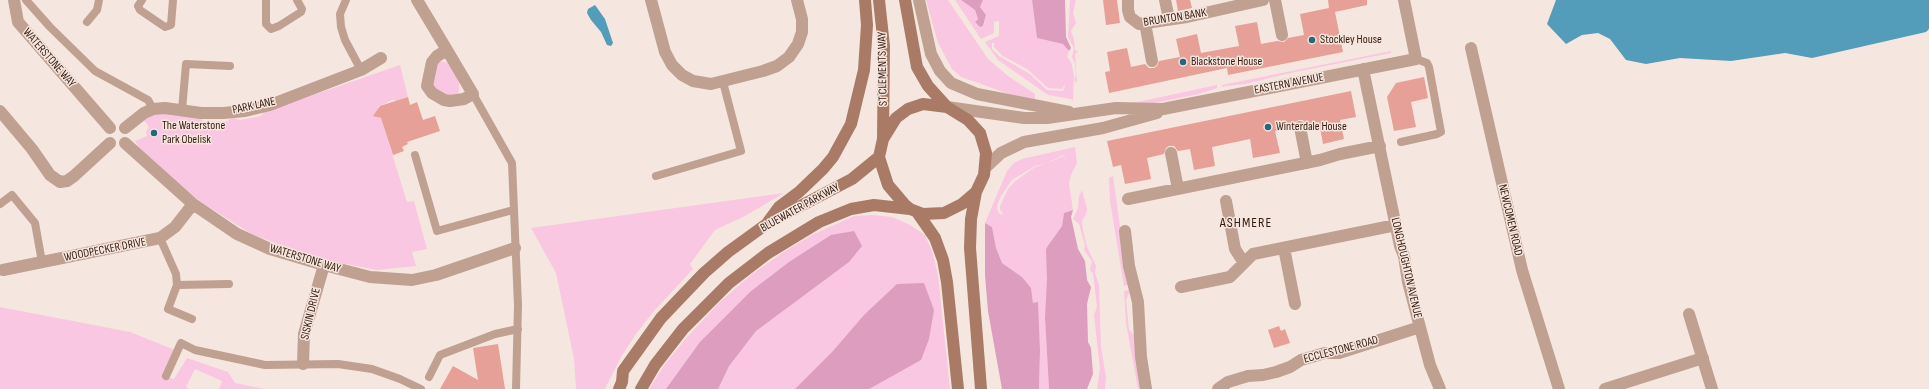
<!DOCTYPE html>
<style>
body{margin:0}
canvas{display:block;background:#f5e6df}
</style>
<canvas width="1929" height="389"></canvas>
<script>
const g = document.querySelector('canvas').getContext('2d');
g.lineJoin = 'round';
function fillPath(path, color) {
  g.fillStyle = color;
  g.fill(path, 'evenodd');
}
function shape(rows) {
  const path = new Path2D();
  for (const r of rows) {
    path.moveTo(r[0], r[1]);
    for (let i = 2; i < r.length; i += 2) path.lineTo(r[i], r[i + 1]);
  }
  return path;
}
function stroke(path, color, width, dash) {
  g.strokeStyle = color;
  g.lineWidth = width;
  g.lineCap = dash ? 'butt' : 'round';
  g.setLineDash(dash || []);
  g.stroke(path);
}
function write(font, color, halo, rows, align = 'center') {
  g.font = font + ' "Sofia Sans Condensed",sans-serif';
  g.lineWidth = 3;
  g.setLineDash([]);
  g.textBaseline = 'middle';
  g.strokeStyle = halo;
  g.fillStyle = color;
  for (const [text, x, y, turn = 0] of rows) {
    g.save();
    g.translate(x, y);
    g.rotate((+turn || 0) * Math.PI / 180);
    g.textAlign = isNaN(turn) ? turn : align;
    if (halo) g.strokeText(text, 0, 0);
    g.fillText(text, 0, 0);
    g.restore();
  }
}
fillPath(shape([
 [926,0,948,0,988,59,1008,76,1035,94,1035,100,1008,94,984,85,961,77,952,69,938,43],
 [955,0,961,0,975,10,978,19,975,22,980,27,984,25,986,15,980,7,983,0,1032,0,1037,38,1063,44,1069,51,1067,57,1071,62,1074,75,1073,101,1071,99,1048,95,998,60,985,42,999,36,999,21,994,22,994,33,981,39],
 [992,43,994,43,994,47,1003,56,1027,69,1048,88,1062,89,1066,83,1063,91,1047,90,1030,74,999,56,992,49],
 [1070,0,1076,0,1073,13,1076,23,1071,31,1074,39,1075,50,1078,51,1075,54,1077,83,1074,80,1076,75,1075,64,1072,57,1074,48,1068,37],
 [1391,51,1391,53,1295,72,1245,84,1226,86,1222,87,1222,85],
 [440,61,448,63,459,80,459,91,458,94,444,96,433,86,437,63],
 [400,65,408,97,395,101,394,99,378,107,377,117,381,118,407,202,414,201,427,249,412,252,416,266,377,270,321,259,253,235,201,202,173,180,140,149,135,141,147,136,146,132,149,127,143,119,157,112,199,117,204,122,228,121,232,117,240,120,261,116,264,112],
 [1217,85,1217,88,1199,94,1149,104,1133,103],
 [1075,147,1077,163,1071,175,1069,184,1073,210,1064,213,1062,226,1047,247,1047,297,1045,318,1049,389,1039,389,1040,350,1037,303,1033,303,1031,288,1022,277,1002,263,996,248,992,227,985,223,1007,171,1014,163,1022,159],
 [1063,155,1067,161,1063,156,1050,162,1035,167,1014,182,1008,189,1000,206,1000,210,1003,213,1002,215,998,212,997,206,1001,196,1012,180,1035,166,1047,163],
 [1113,176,1128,285,1124,286,1110,201,1109,178],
 [1082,190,1087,209,1086,214,1082,221,1083,230,1087,247,1096,266,1095,273,1099,285,1101,347,1106,377,1105,389,1097,389,1100,369,1094,315,1097,307,1093,273,1090,270,1092,261,1084,250,1085,245,1079,224,1073,219,1078,208,1079,196],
 [784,193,745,216,715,230,690,264,693,269,653,312,636,334,621,357,605,389,576,389,574,359,556,273,531,228],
 [873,215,892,217,910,225,925,235,933,254,938,276,950,389,649,389,665,364,688,336,720,302,751,275,785,251,812,235,854,216],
 [1130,290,1126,300,1129,330,1135,336,1136,362,1141,389,1138,389,1126,323,1124,291],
 [0,307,130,332,175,350,164,376,174,379,187,358,228,372,235,383,265,389,219,389,222,381,195,369,186,387,189,389,0,389]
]), '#fac7e2');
fillPath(shape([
 [961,0,983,0,980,7,986,15,983,26,980,27,975,22,978,19,975,10],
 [1032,0,1065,0,1066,37,1071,48,1069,51,1063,44,1037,38],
 [1073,210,1071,217,1078,249,1085,261,1087,280,1091,287,1087,304,1088,342,1091,348,1093,374,1087,389,1049,389,1045,318,1047,279,1046,250,1047,247,1062,226,1064,213],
 [985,223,992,227,996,248,1002,263,1022,277,1031,288,1033,303,1038,302,1040,350,1039,389,1002,389,988,311,985,275],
 [854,231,862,246,849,262,756,331,729,366,718,389,666,389,700,342,750,292,789,262,831,235],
 [924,283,934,310,929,339,921,360,869,389,795,389,833,351,864,315,897,284]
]), '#dc9dbf');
fillPath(shape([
 [1556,0,1929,0,1929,29,1926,32,1812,58,1785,53,1731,61,1680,58,1646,64,1626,60,1610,39,1598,33,1582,35,1566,44,1547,24],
 [595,5,605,19,613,43,611,46,607,45,601,32,591,20,587,13,588,9]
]), '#539dbb');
fillPath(shape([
 [1103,0,1117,0,1120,23,1106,25],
 [1176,0,1190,0,1192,8,1178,11],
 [1328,0,1367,0,1367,5,1335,12,1343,52,1228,75,1227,68,1109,93,1105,72,1110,71,1107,52,1127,48,1131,67,1145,64,1149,68,1154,68,1157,66,1159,61,1180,57,1176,39,1197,34,1201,53,1239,46,1235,26,1257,22,1261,44,1277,41,1284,42,1288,38,1304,35,1300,14,1329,8],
 [1424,77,1428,98,1411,102,1416,127,1394,131,1387,97,1396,83],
 [1351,91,1356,117,1340,120,1344,139,1323,144,1319,122,1307,125,1303,120,1299,120,1295,122,1293,128,1275,131,1280,153,1253,158,1250,139,1212,147,1215,166,1194,170,1190,149,1178,151,1174,146,1169,146,1166,148,1164,154,1147,158,1151,179,1125,184,1121,165,1113,167,1107,141],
 [408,97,410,105,417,102,423,120,435,116,440,131,407,142,408,144,402,147,404,151,393,155,381,118,373,116,380,106],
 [1279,326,1281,331,1285,329,1290,343,1274,348,1268,330],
 [498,344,505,389,440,389,453,366,478,380,473,348]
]), '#e6a098');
stroke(shape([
 [26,0,50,27,95,71,148,100,153,109],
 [142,0,138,6,140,10,165,27,171,25,173,0],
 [266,0,266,24,271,29,279,26,301,12,302,9,297,0],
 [346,0,340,14,341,27,345,40,361,70],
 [87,22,97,10,99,0],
 [473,94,512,163,518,305,516,389],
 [182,110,186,64,230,66],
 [1401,142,1437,134,1441,132,1429,67,1427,63,1416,59],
 [415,155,437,231,513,210],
 [656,176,741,151,723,82],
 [0,204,12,195,35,223,42,262],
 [160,238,176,274,177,285,168,309,192,319],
 [177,285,229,284],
 [166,376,181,343,195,350,265,365,338,364,372,369,400,379,421,389],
 [429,377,440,355,495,334,518,329]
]), '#c0a091', 8);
stroke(shape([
 [14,0,18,22,110,128],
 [417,0,447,50,473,94,464,99,450,101,444,100,432,93,427,86,432,62,437,56,447,50],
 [651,0,665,52,672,65,682,75,693,81,711,84,763,71,777,66,789,57,798,44,802,32,802,19,797,0],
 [919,0,931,54,940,71,951,83,977,94,1069,112],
 [1128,0,1128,10,1130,17,1139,24,1187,17,1263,0],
 [1165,0,1169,19],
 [1275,0,1282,35],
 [1145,23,1152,61],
 [1471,48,1522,270,1559,389],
 [1363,69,1400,246,1404,256,1408,282,1430,365,1440,389],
 [947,107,1024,118,1047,118,1116,108,1163,109,1416,59,1404,0],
 [0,111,32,149,50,175,60,182,67,181,74,176,110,143],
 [1300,127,1307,163],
 [125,128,144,113,153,109,165,108,201,113,223,113,245,111,270,105,361,70,381,58],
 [125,143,193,204,237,234,270,249,324,265,370,277,412,280,436,275,515,248],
 [1171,153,1178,189],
 [986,167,1001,153,1024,142,1103,128,1157,113],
 [1128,199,1320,160,1340,154,1380,146],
 [1226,201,1235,249,1244,263],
 [1125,231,1129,266,1138,302,1141,357,1146,389],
 [1284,248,1295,304],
 [3,270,160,238,175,227,193,204],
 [1181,287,1230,277,1253,254,1396,225],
 [1689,314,1712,389],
 [303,364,304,334,324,265],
 [1218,389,1228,382,1248,376,1263,375,1276,372,1290,367,1301,360,1325,353,1339,353,1420,327],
 [1605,389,1703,358]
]), '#c0a091', 12);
stroke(shape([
 [879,0,884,46,883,138],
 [905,0,917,67,928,86,947,107],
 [923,104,947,107,968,120,980,133,986,153,984,175,976,192,962,204,944,213,923,214,910,209,905,205,888,185,879,157,883,139,896,118,908,109,923,104],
 [976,192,971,219,970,248,981,389],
 [917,212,935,238,943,260,947,282,958,389],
 [768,222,779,207,799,192,823,169,833,157,851,124,864,70,867,25,865,0],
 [619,389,622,382,623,371,661,318,704,273,728,252,768,223,852,179,879,157],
 [641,389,655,365,683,329,729,283,768,253,819,222,851,209,874,205,910,209]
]), '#a97b66', 12);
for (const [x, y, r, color] of [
 [1312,40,4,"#29667c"],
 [1183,62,4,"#29667c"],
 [1268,127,4,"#29667c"],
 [154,133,4,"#29667c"]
]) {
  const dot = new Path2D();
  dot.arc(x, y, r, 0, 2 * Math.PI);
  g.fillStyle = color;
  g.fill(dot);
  stroke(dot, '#f5e6df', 1.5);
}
write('12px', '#351a0d', '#f5e6df', [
 ["BRUNTON BANK",1175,18,-9],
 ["WATERSTONE WAY",49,58,49],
 ["ST CLEMENTS WAY",883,69,-91],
 ["EASTERN AVENUE",1289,84,-11],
 ["PARK LANE",254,106,-12],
 ["BLUEWATER PARKWAY",800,208,-29],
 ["NEWCOMEN ROAD",1510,220,77],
 ["WOODPECKER DRIVE",105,250,-11],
 ["WATERSTONE WAY",305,259,17],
 ["LONGHOUGHTON AVENUE",1406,268,77],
 ["SISKIN DRIVE",311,314,-77],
 ["ECCLESTONE ROAD",1341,350,-15]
]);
write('12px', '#351a0d', '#f5e6df', [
 ["Stockley House",1320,40],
 ["Blackstone House",1191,62],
 ["The Waterstone",162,126],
 ["Park Obelisk",162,140],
 ["Winterdale House",1276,127]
], 'left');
g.letterSpacing = '1px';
write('14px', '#351a0d', '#f5e6df', [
 ["ASHMERE",1246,223]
]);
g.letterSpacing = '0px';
</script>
